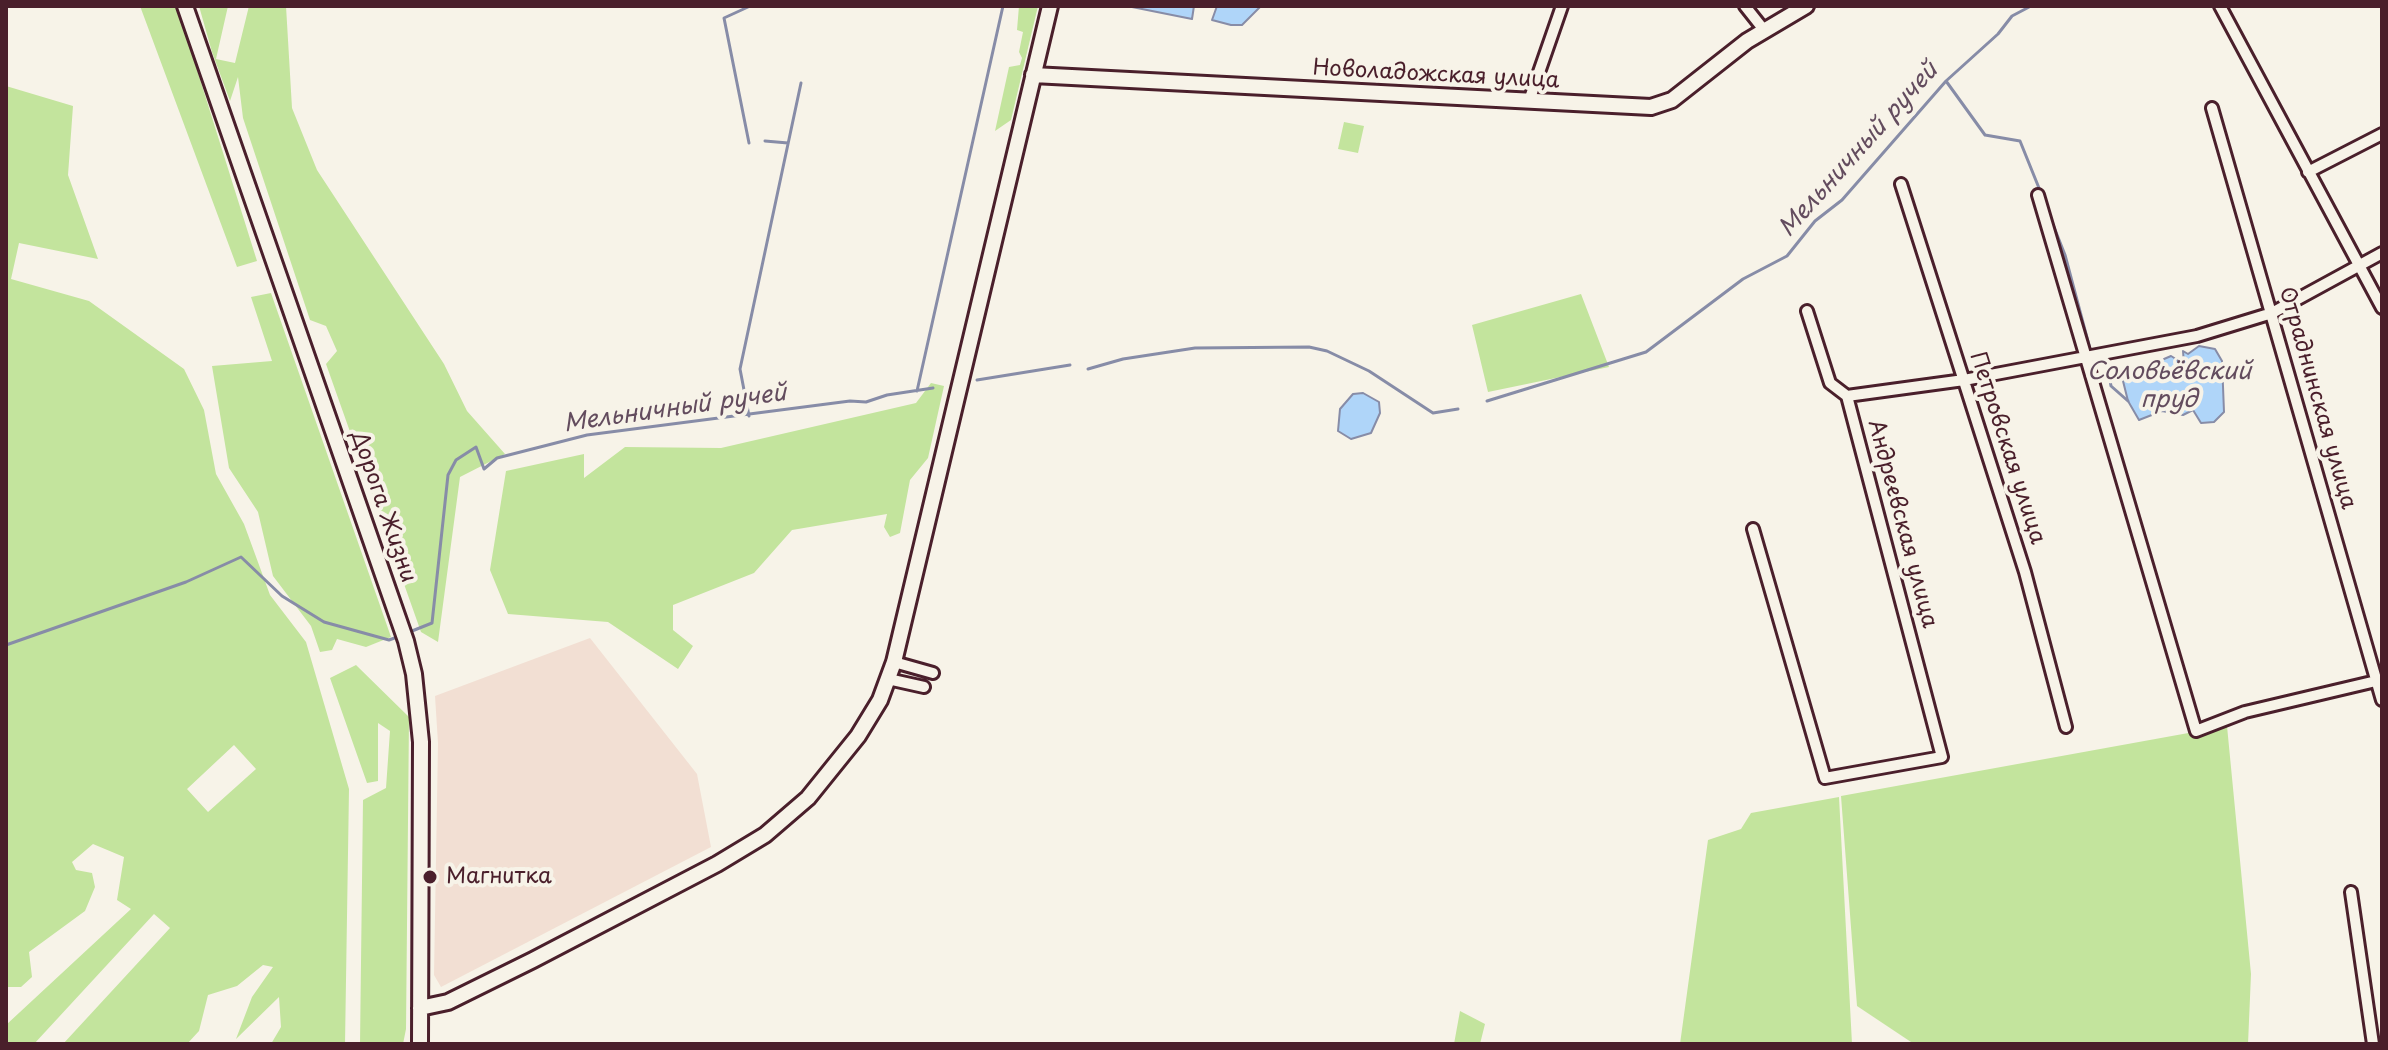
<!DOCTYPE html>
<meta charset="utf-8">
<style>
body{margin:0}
#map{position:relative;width:2388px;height:1050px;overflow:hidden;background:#f7f3e8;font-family:"Playpen Sans",sans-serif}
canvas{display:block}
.frame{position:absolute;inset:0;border:8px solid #4a1f2b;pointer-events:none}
</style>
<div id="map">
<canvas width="2388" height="1050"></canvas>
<div class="frame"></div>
</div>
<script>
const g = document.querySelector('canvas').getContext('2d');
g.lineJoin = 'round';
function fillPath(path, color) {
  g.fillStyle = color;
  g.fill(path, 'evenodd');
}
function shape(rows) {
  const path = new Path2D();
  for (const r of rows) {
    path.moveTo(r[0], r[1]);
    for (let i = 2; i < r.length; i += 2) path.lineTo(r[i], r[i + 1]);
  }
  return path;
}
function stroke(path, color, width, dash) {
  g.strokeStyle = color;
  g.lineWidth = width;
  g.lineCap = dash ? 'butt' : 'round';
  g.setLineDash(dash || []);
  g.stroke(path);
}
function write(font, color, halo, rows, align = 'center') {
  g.font = font + ' "Playpen Sans",sans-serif';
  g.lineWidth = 8;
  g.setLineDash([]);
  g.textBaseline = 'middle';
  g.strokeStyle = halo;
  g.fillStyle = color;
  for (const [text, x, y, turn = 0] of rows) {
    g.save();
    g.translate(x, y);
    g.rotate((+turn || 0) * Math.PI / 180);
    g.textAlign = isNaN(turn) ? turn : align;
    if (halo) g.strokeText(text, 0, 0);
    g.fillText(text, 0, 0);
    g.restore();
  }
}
fillPath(shape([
 [590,638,697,774,711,847,441,987,434,975,438,743,435,696]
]), '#f2dfd3');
fillPath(shape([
 [140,6,177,6,257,261,237,267],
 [199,6,228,6,216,59,235,63,249,6,286,6,292,108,317,170,444,364,467,411,505,454,460,477,438,642,421,632,326,364,337,351,326,326,310,320,243,118,238,77,230,101,212,52],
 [1019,6,1038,6,1011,120,995,131,1009,67,1020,65,1022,58,1019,52,1023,32,1017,30],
 [6,86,73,106,68,175,98,259,19,243,11,279,89,301,184,369,204,410,216,474,244,524,270,595,306,642,349,789,345,1044,271,1044,281,1027,279,997,236,1039,252,997,273,967,263,965,237,986,208,995,199,1031,187,1044,63,1044,170,928,154,914,34,1044,6,1044,6,1025,131,909,117,900,124,857,93,844,72,862,76,870,92,873,95,887,85,911,29,952,32,977,21,987,6,987],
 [234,745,256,769,208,812,187,789],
 [1344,122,1364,126,1358,153,1338,149],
 [271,293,391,637,366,647,337,639,332,650,320,652,311,626,273,576,258,512,229,468,212,366,272,361,251,297],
 [1581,294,1609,367,1488,392,1472,325],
 [931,383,944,386,928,458,910,480,900,533,890,537,884,527,887,514,792,530,754,573,673,605,673,630,693,646,678,669,608,622,508,614,490,570,506,471,584,454,584,478,625,447,721,448,916,403],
 [356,665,409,717,406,1029,403,1044,360,1044,363,800,386,788,390,731,378,723,378,781,367,783,330,678],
 [2227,726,2251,974,2248,1044,1914,1044,1857,1006,1841,796],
 [1839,797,1852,1044,1680,1044,1708,840,1741,829,1751,813],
 [1460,1011,1485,1024,1480,1044,1454,1044]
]), '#c3e49d');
const water = shape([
 [1127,6,1194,6,1192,19,1127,6],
 [1217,6,1261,6,1242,25,1231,25,1212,20,1217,6],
 [2199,346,2215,349,2222,361,2224,412,2214,422,2201,423,2193,410,2183,415,2162,411,2139,420,2128,401,2123,381,2134,372,2171,356,2184,364,2183,351,2188,354,2199,346],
 [1363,393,1379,402,1380,413,1371,433,1351,439,1338,431,1340,409,1353,394,1363,393]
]);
fillPath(water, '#afd5f9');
stroke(water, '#878ca7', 2);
stroke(shape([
 [748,7,724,18,749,143],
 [1946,81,1985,135,2020,141,2041,193],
 [765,141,788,143],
 [2048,212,2065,255,2090,349],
 [2101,362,2108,370,2111,386,2128,401],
 [1088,369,1123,359,1195,348,1309,347,1327,351,1369,371,1433,413,1458,409],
 [977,380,1070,365],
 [917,391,1003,6],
 [1487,401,1646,352,1743,279,1787,256,1815,221,1842,200,1946,81,1998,34,2012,16,2031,6],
 [749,416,740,369,801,83],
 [407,633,432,623,448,475,456,460,476,447,484,469,497,458,587,435,850,401,866,402,887,395,933,388],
 [6,645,186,582,241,557,282,596,324,622,389,640,400,636]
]), '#878ca7', 3);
const street = shape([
 [1745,6,1764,30],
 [2220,6,2382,308],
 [1529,101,1562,6],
 [2212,108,2382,700],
 [2308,172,2382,134],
 [1901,184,2025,572,2066,727],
 [2038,195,2196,731,2245,712,2376,681],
 [1847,396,1964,380,2197,336,2272,313,2382,253],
 [1753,529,1825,778,1942,757,1847,396,1830,383,1807,311],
 [894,662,933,673],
 [888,679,924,687],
 [2351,892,2373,1044]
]);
const secondary = shape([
 [185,6,406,641,414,674,421,742,420,1044],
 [1033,75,1651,107,1672,100,1747,41,1806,6],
 [420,1008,448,1002,533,960,717,864,765,835,808,798,858,736,880,700,894,662,1050,6]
]);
stroke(street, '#4a1f2b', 16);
stroke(secondary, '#4a1f2b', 20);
stroke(street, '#f7f3e8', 10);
stroke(secondary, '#f7f3e8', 14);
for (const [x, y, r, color] of [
 [430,877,8,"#4a1f2b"]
]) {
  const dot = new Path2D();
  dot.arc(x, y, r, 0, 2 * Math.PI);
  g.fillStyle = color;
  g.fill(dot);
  stroke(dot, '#f7f3e8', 3);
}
write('22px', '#4a1f2b', '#f7f3e8', [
 ["Новоладожская улица",1436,75,3],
 ["Отраднинская улица",2317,398,74],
 ["Петровская улица",2007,448,72],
 ["Дорога Жизни",383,507,71],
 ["Андреевская улица",1902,524,75]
]);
write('22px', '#4a1f2b', '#f7f3e8', [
 ["Магнитка",446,877]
], 'left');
write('italic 24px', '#634c5e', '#f7f3e8', [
 ["Мельничный ручей",1859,150,-48],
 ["Соловьёвский",2169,372],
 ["пруд",2169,400],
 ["Мельничный ручей",675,409,-8]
]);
</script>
